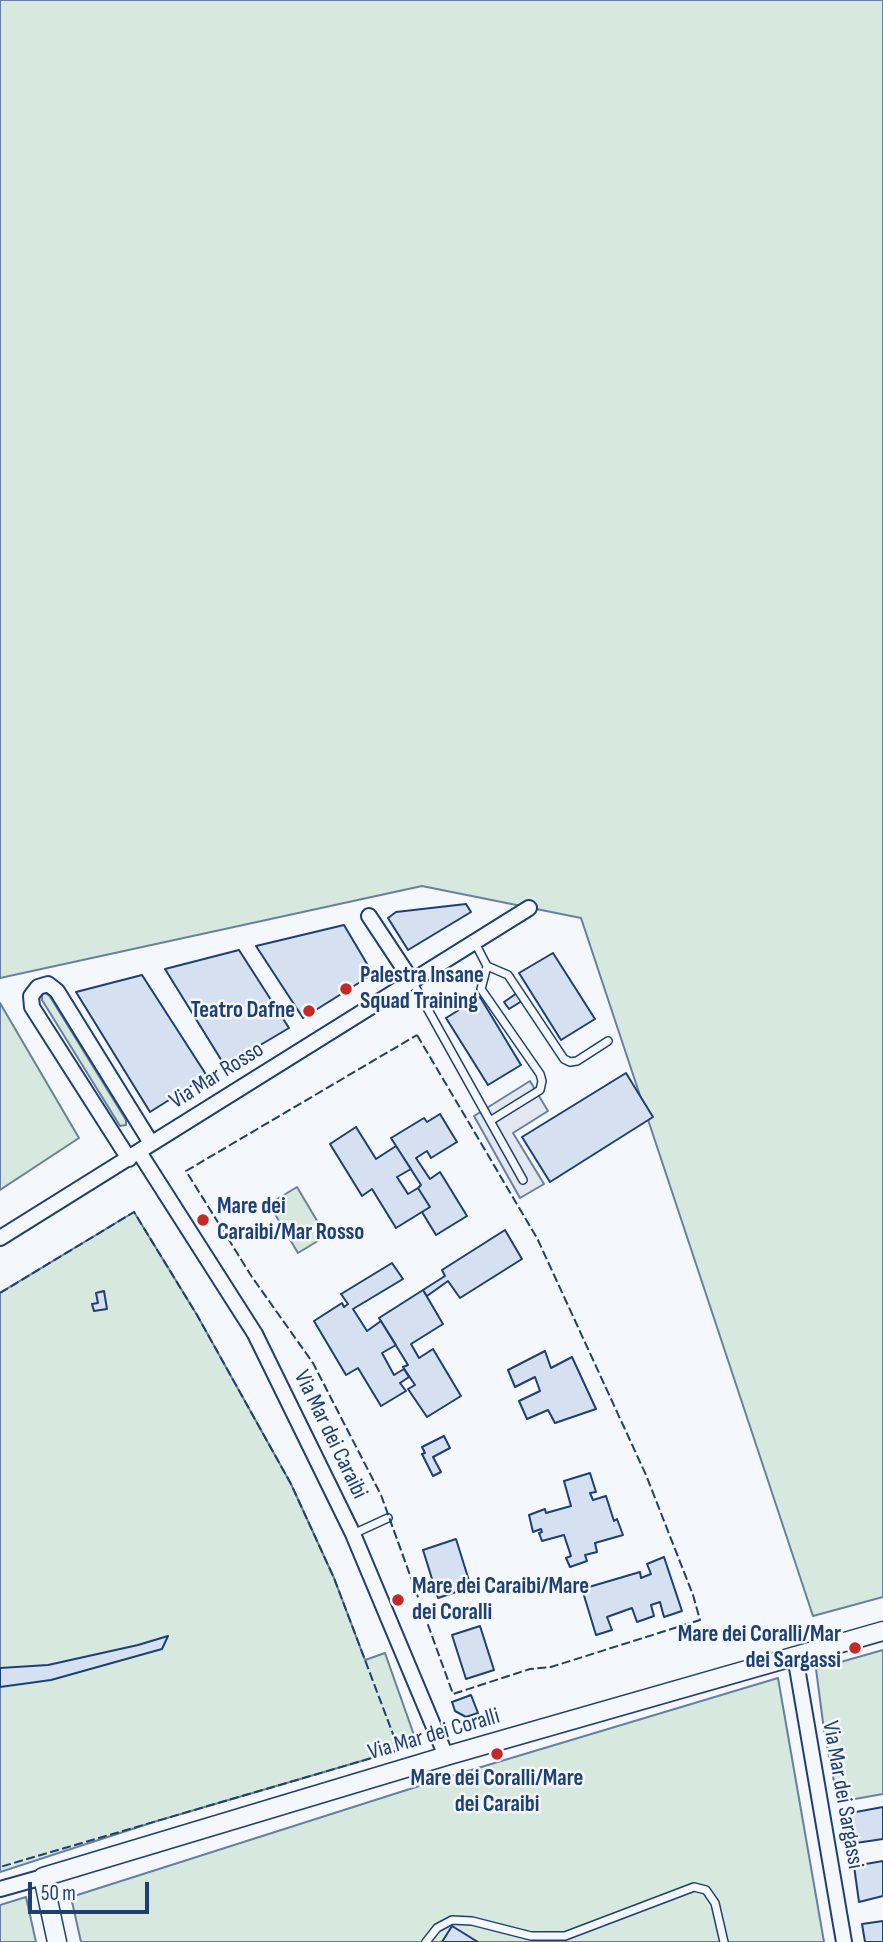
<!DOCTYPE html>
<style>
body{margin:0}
#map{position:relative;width:883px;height:1942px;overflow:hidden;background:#f4f7fb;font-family:"Sofia Sans Condensed",sans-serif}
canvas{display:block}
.scale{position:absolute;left:28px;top:1882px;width:121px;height:32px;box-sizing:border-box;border:4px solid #1d3f73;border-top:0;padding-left:9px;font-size:21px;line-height:24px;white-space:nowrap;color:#1d3f73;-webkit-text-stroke:5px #f4f7fb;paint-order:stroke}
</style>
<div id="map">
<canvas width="883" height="1942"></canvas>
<div class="scale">50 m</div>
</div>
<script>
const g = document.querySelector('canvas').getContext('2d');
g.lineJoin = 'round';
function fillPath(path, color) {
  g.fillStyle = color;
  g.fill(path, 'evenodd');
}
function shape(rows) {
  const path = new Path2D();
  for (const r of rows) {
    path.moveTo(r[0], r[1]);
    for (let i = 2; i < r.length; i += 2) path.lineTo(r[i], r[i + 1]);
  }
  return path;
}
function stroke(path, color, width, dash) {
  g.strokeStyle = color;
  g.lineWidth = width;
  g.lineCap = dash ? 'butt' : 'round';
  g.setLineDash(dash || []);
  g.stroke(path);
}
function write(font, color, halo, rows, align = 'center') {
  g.font = font + ' "Sofia Sans Condensed",sans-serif';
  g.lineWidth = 5;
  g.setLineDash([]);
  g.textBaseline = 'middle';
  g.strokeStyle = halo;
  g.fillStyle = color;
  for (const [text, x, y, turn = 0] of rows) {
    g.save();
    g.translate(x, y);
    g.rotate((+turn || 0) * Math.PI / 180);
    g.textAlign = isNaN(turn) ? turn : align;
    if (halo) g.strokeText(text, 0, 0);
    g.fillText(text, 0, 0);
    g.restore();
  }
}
const green = shape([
 [0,0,883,0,883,1597,813,1616,581,918,422,886,0,978,0,0],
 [45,993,49,995,126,1120,126,1125,120,1126,42,1000,42,995,45,993],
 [0,1003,79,1138,0,1190,0,1003],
 [297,1187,326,1236,298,1253,269,1204,297,1187],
 [134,1212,197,1315,291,1484,334,1578,365,1660,385,1653,414,1735,396,1741,399,1750,157,1821,0,1872,0,1293,134,1212],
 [883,1650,883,1794,838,1802,824,1730,816,1669,883,1650],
 [778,1678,824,1942,81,1942,71,1897,438,1780,778,1678],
 [26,1897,36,1942,0,1942,0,1905,26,1897]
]);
fillPath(green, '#d7e8df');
stroke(green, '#687fa3', 2);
const parking = shape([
 [530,1081,548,1111,513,1133,544,1184,520,1198,474,1116,530,1081]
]);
fillPath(parking, '#e3e8f0');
stroke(parking, '#687fa3', 2);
const building = shape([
 [466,904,471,912,408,950,388,918,396,912,466,904],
 [344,925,373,974,303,1018,256,946,344,925],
 [239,950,289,1028,225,1066,165,969,239,950],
 [553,953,595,1019,561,1040,519,973,553,953],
 [142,975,207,1076,150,1112,76,992,142,975],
 [517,993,522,1001,509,1009,504,1002,517,993],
 [480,997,521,1065,488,1085,446,1018,480,997],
 [626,1073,653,1117,550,1182,522,1137,626,1073],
 [440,1114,457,1142,431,1158,427,1151,416,1158,430,1179,440,1172,467,1216,436,1235,422,1212,430,1207,418,1188,421,1185,391,1138,424,1118,427,1122,440,1114],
 [356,1127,376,1159,396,1146,411,1169,397,1177,408,1194,418,1188,430,1207,396,1228,372,1189,362,1196,330,1144,356,1127],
 [505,1230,522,1259,460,1298,448,1281,427,1296,423,1290,445,1276,442,1270,505,1230],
 [392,1263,403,1279,353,1309,367,1331,381,1321,396,1345,382,1353,394,1375,404,1369,409,1377,400,1383,406,1391,381,1406,358,1368,346,1375,314,1321,342,1303,344,1307,348,1304,341,1294,392,1263],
 [423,1290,443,1324,411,1344,419,1358,433,1349,461,1396,427,1417,408,1389,415,1385,403,1367,408,1365,379,1318,423,1290],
 [104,1291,107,1309,94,1311,92,1304,98,1303,96,1293,104,1291],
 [545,1351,551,1368,572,1357,596,1409,555,1423,548,1410,527,1419,519,1401,540,1391,535,1377,515,1387,508,1370,545,1351],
 [444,1436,450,1448,433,1457,441,1472,433,1476,422,1454,425,1453,422,1447,444,1436],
 [590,1473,596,1492,590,1493,593,1500,606,1496,614,1521,617,1519,623,1535,595,1543,597,1552,585,1555,587,1561,570,1567,566,1558,571,1556,564,1535,542,1541,539,1533,542,1532,541,1529,533,1532,529,1515,545,1509,546,1513,571,1506,564,1481,590,1473],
 [456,1539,471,1587,438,1598,423,1550,456,1539],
 [664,1557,682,1611,664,1617,660,1602,651,1605,654,1616,637,1622,632,1608,607,1617,612,1630,596,1635,582,1589,640,1572,641,1578,651,1574,647,1564,664,1557],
 [480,1626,494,1670,466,1679,452,1635,480,1626],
 [168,1636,162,1649,51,1680,0,1687,0,1668,48,1665,138,1645,168,1636],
 [471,1695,478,1713,466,1717,455,1711,452,1702,471,1695],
 [883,1807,883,1839,849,1844,845,1814,883,1807],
 [883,1861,883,1896,859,1902,854,1866,883,1861],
 [883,1921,883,1942,865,1942,862,1924,883,1921],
 [452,1926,478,1942,442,1942,452,1926]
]);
fillPath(building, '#d5e0f0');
stroke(building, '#1d3f73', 2);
const service = shape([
 [474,941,487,966,481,989,540,1074,542,1081,540,1090,490,1121],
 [487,966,508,975,564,1059,570,1062,577,1061,608,1041],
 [412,981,523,1180],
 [353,1534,388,1518],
 [426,1942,437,1928,452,1920,472,1921,531,1936,565,1936,694,1887,706,1890,715,1903,724,1942]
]);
const minor = shape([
 [369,916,412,981],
 [139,1152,255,1334,353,1534,446,1756],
 [129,1159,32,1007,31,996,38,987,48,984,57,991,151,1143],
 [0,1238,529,908],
 [795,1656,844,1942],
 [0,1889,43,1877]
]);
const tertiary = shape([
 [57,1942,43,1877,446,1756,883,1631]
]);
stroke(service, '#1d3f73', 10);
stroke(minor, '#1d3f73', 18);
stroke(tertiary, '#1d3f73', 21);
stroke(service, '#f4f7fb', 7);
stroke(minor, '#f4f7fb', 14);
stroke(tertiary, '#f4f7fb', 18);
stroke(shape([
 [417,1035,537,1238,646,1475,693,1595,700,1620,551,1667,530,1669,453,1694,381,1495,350,1435,313,1363,252,1277,186,1171,417,1035],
 [0,1293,134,1212,197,1315,291,1484,334,1578,399,1750,0,1867]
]), '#1d3f73', 2, [9, 3.5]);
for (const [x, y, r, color] of [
 [346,989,7,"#c62828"],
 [309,1011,7,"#c62828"],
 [203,1220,7,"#c62828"],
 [398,1600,7,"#c62828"],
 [855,1648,7,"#c62828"],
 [497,1754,7,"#c62828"]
]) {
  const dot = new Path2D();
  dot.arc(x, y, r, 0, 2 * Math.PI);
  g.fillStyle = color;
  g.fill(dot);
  stroke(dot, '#f4f7fb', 2.5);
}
write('bold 23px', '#1d3f73', '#f4f7fb', [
 ["Palestra Insane",360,976],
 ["Squad Training",360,1002],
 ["Teatro Dafne",295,1011,"right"],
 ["Mare dei",217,1207],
 ["Caraibi/Mar Rosso",217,1233],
 ["Mare dei Caraibi/Mare",412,1587],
 ["dei Coralli",412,1613],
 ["Mare dei Coralli/Mar",841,1635,"right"],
 ["dei Sargassi",841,1661,"right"],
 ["Mare dei Coralli/Mare",497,1779,"center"],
 ["dei Caraibi",497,1805,"center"]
], 'left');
write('23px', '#1d3f73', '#f4f7fb', [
 ["Via Mar Rosso",217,1076,-32],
 ["Via Mar dei Caraibi",330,1435,64],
 ["Via Mar dei Coralli",434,1735,-16],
 ["Via Mar dei Sargassi",842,1795,80]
]);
</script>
